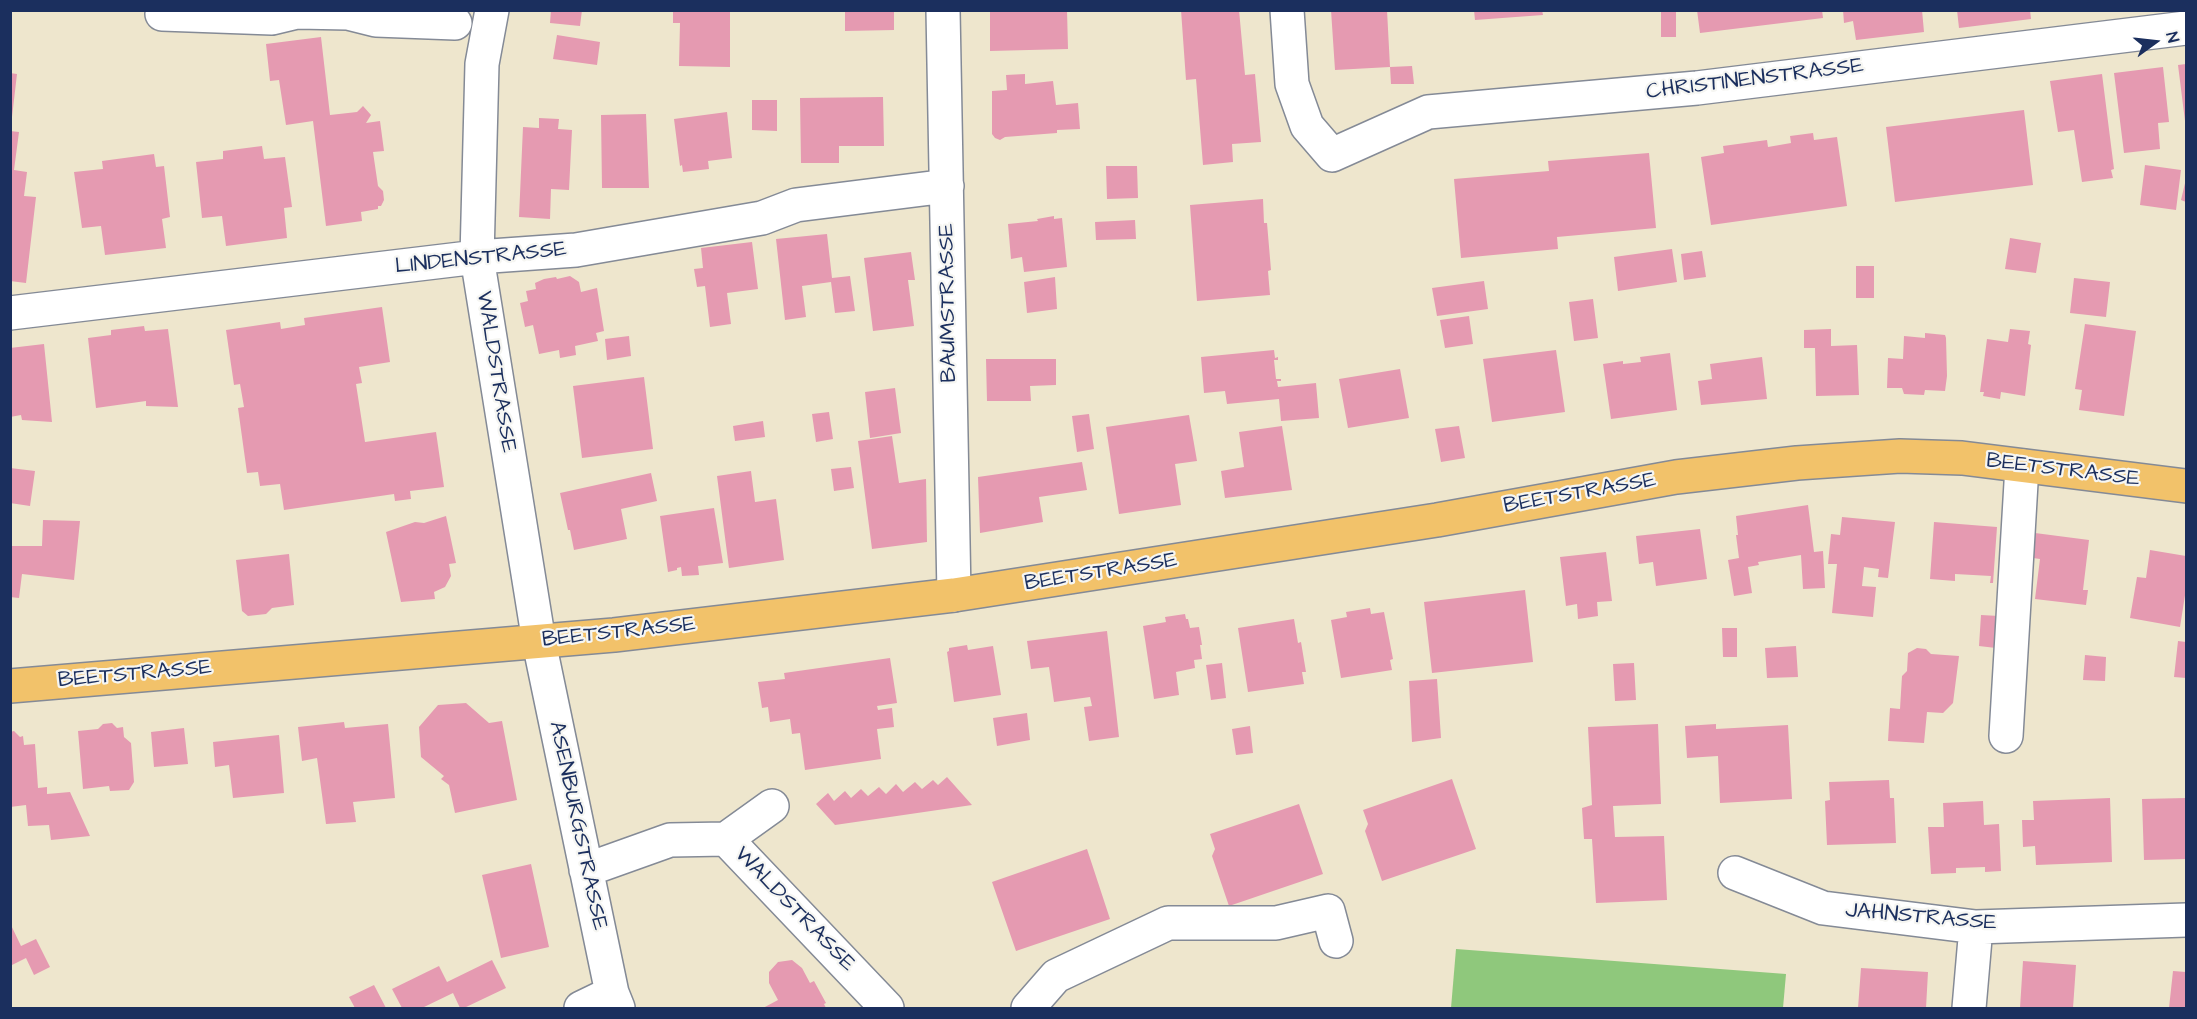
<!DOCTYPE html>
<style>
body{margin:0}
#map{position:relative;width:2197px;height:1019px;overflow:hidden;background:#eee6cd;font-family:"Architects Daughter",sans-serif}
canvas{display:block}
.frame{position:absolute;inset:0;border:12px solid #1b2f5e;pointer-events:none}
.north{position:absolute;left:2125px;top:12px;width:60px;height:60px;-webkit-text-stroke:4px #f6f6f2;paint-order:stroke;rotate:75deg;font-size:16px;font-weight:700;line-height:24px;text-align:center;color:#1b2f5e}
.north::after{content:'';display:block;margin:auto;width:21px;height:27px;background:#1b2f5e;clip-path:polygon(50% 0,100% 100%,50% 72%,0 100%)}
</style>
<div id="map">
<canvas width="2197" height="1019"></canvas>
<div class="frame"></div>
<div class="north">N</div>
</div>
<script>
const g = document.querySelector('canvas').getContext('2d');
g.lineJoin = 'round';
function fillPath(path, color) {
  g.fillStyle = color;
  g.fill(path, 'evenodd');
}
function shape(rows) {
  const path = new Path2D();
  for (const r of rows) {
    path.moveTo(r[0], r[1]);
    for (let i = 2; i < r.length; i += 2) path.lineTo(r[i], r[i + 1]);
  }
  return path;
}
function stroke(path, color, width, dash) {
  g.strokeStyle = color;
  g.lineWidth = width;
  g.lineCap = dash ? 'butt' : 'round';
  g.setLineDash(dash || []);
  g.stroke(path);
}
function write(font, color, halo, rows, align = 'center') {
  g.font = font + ' "Architects Daughter",sans-serif';
  g.lineWidth = 4.5;
  g.setLineDash([]);
  g.textBaseline = 'middle';
  g.strokeStyle = halo;
  g.fillStyle = color;
  for (const [text, x, y, turn = 0] of rows) {
    g.save();
    g.translate(x, y);
    g.rotate((+turn || 0) * Math.PI / 180);
    g.textAlign = isNaN(turn) ? turn : align;
    if (halo) g.strokeText(text, 0, 0);
    g.fillText(text, 0, 0);
    g.restore();
  }
}
fillPath(shape([
 [1456,949,1786,974,1783,1008,1451,1008]
]), '#8fc87c');
fillPath(shape([
 [551,10,582,10,580,26,550,23],
 [673,10,730,10,730,67,679,66,680,23,673,23],
 [845,10,894,10,894,30,845,31],
 [990,10,1067,10,1068,49,990,51],
 [1181,10,1239,10,1245,75,1255,74,1261,142,1232,144,1233,162,1203,165,1196,79,1186,80],
 [1331,10,1387,10,1390,67,1335,70],
 [1474,10,1542,10,1543,15,1475,20],
 [1661,10,1676,10,1676,37,1661,37],
 [1697,10,1822,10,1823,18,1700,33],
 [1843,10,1922,10,1924,32,1856,40,1853,21,1844,23],
 [1957,10,2030,10,2031,19,1959,28],
 [557,35,600,42,597,65,553,59],
 [321,37,330,115,357,112,363,106,371,115,366,123,380,121,384,151,373,152,378,186,383,191,384,200,381,206,378,206,378,209,361,212,362,221,326,226,313,121,286,125,279,80,270,81,266,44],
 [2186,64,2186,121,2185,121,2178,65],
 [1412,66,1414,84,1391,84,1390,67],
 [2163,67,2169,122,2158,123,2160,149,2124,153,2114,73],
 [10,73,17,74,12,117,10,117],
 [1025,74,1025,84,1053,81,1056,105,1078,103,1080,129,1057,130,1057,133,1005,137,1000,140,995,138,992,134,992,91,1007,90,1006,75],
 [2102,74,2114,169,2111,170,2113,178,2082,182,2074,130,2058,132,2050,81],
 [883,97,884,146,839,146,839,163,801,163,800,98],
 [752,100,777,100,777,131,752,130],
 [2024,110,2033,185,1895,202,1886,127],
 [727,112,732,158,708,161,709,169,683,172,682,165,680,166,674,119],
 [646,114,649,188,602,188,601,115],
 [539,118,559,119,558,129,572,130,569,190,551,189,550,219,519,217,523,127,539,128],
 [10,131,19,132,14,170,27,172,24,196,36,197,26,283,10,281],
 [1813,133,1814,140,1837,137,1847,206,1711,225,1701,157,1724,153,1723,146,1767,140,1768,147,1791,143,1790,136],
 [262,146,264,159,285,157,292,207,284,208,287,238,226,246,222,216,202,218,196,162,223,159,223,151],
 [1649,153,1656,228,1557,237,1558,249,1461,258,1454,179,1549,171,1548,161],
 [154,154,156,167,164,166,170,217,162,219,166,248,105,255,101,226,82,228,74,172,103,169,102,161],
 [2145,165,2181,170,2176,210,2140,205],
 [1106,166,1137,166,1138,198,1107,199],
 [2186,179,2186,202,2181,200],
 [1263,199,1264,223,1267,223,1271,270,1268,271,1270,295,1197,301,1190,205],
 [1054,216,1054,219,1062,218,1067,267,1024,272,1022,257,1011,259,1008,224,1038,221,1037,219],
 [1135,220,1136,239,1096,240,1095,222],
 [827,234,832,278,850,276,855,311,835,313,831,282,802,286,806,317,785,320,776,239],
 [2010,238,2041,243,2036,273,2005,269],
 [752,242,758,289,727,293,731,324,710,327,705,286,697,287,694,269,703,268,701,248],
 [1672,249,1677,282,1618,291,1614,257],
 [1702,251,1706,277,1684,280,1681,254],
 [911,252,915,280,908,280,914,326,873,331,864,258],
 [1856,266,1874,266,1874,298,1856,298],
 [570,276,579,282,581,292,597,288,604,331,596,333,598,341,575,346,576,355,560,358,559,350,539,354,533,325,525,327,520,303,528,301,526,291,536,289,535,283,544,279,556,277,557,279],
 [1055,277,1057,309,1027,313,1024,282],
 [2074,278,2110,282,2106,317,2070,313],
 [1484,281,1488,309,1437,316,1432,288],
 [1593,299,1598,338,1574,341,1569,302],
 [382,307,390,362,359,367,362,383,356,384,365,442,436,432,444,487,410,491,411,499,395,501,394,494,284,510,280,484,260,486,258,472,247,473,238,408,244,407,240,384,234,385,226,330,280,322,281,329,305,325,304,318],
 [1469,316,1473,344,1445,348,1440,320],
 [2085,324,2136,331,2124,416,2079,410,2082,390,2075,389],
 [144,326,145,331,168,329,178,407,146,406,146,401,96,408,88,338,111,335,111,330],
 [1831,329,1831,346,1857,345,1859,395,1816,396,1815,348,1804,348,1804,330],
 [2010,329,2030,331,2028,344,2031,345,2025,396,2001,392,2000,399,1983,396,1984,392,1980,392,1987,339,2008,342],
 [1925,333,1945,335,1946,338,1947,376,1945,391,1925,390,1924,395,1904,394,1902,388,1887,388,1888,358,1903,359,1904,336,1925,338],
 [629,336,631,356,607,360,605,339],
 [44,344,52,422,22,420,21,415,10,417,10,348],
 [1274,350,1275,358,1278,357,1278,360,1274,360,1276,379,1281,379,1281,381,1277,381,1278,387,1316,383,1319,418,1281,421,1279,399,1227,404,1225,391,1204,393,1201,357],
 [1556,350,1565,412,1492,422,1483,359],
 [1670,353,1677,410,1611,419,1603,364,1623,361,1623,364,1641,362,1640,357],
 [1762,357,1767,399,1701,405,1698,381,1712,379,1710,364],
 [986,359,1056,359,1056,385,1030,386,1031,401,987,401],
 [1400,369,1409,418,1348,428,1339,379],
 [644,377,653,449,582,458,573,386],
 [895,388,901,433,870,438,865,392],
 [829,412,833,439,816,442,812,414],
 [1089,414,1094,449,1077,452,1072,416],
 [1189,415,1197,461,1175,464,1181,505,1119,514,1106,427],
 [763,421,765,437,735,441,733,426],
 [1282,426,1292,490,1225,498,1221,471,1244,467,1239,432],
 [1459,426,1465,458,1441,462,1435,429],
 [892,436,899,483,926,479,927,542,872,549,858,441],
 [1082,462,1087,490,1039,497,1043,522,980,533,978,477],
 [851,467,854,488,834,491,831,469],
 [10,468,35,471,30,506,10,503],
 [751,471,755,502,776,499,784,560,729,568,717,476],
 [651,473,657,501,621,509,627,539,574,550,570,530,568,530,560,493],
 [1808,505,1814,552,1823,551,1825,588,1803,589,1801,555,1758,562,1759,565,1748,567,1752,593,1734,596,1728,560,1739,558,1736,535,1738,535,1736,516],
 [714,508,723,563,698,566,699,575,682,576,681,567,677,568,677,570,668,572,660,516],
 [446,516,456,563,449,564,451,576,445,587,434,592,435,599,401,602,386,532,415,522,424,523],
 [1842,517,1895,522,1888,578,1878,577,1879,569,1864,567,1862,586,1876,587,1873,617,1832,613,1837,564,1828,564,1831,534,1840,535],
 [43,520,80,521,74,580,22,574,19,598,10,597,10,546,42,546],
 [1934,522,1997,527,1993,583,1990,583,1991,576,1955,574,1955,581,1930,579],
 [1700,529,1707,579,1656,586,1653,562,1639,564,1636,536],
 [2035,533,2089,540,2083,590,2088,590,2086,605,2035,599,2040,559,2033,558],
 [2150,550,2186,556,2186,589,2180,627,2130,618,2137,577,2146,578],
 [1606,552,1612,601,1597,602,1598,616,1578,619,1577,604,1566,606,1560,557],
 [289,554,294,605,272,608,266,614,248,616,242,611,236,560],
 [1525,590,1533,662,1432,673,1424,602],
 [1370,608,1371,614,1384,612,1393,659,1390,660,1392,670,1341,678,1331,620,1347,617,1346,612],
 [1185,614,1186,619,1188,619,1190,628,1199,627,1202,645,1200,645,1202,659,1194,660,1195,668,1176,672,1179,695,1154,699,1143,626,1166,622,1165,617],
 [1981,615,1999,616,1996,648,1979,646],
 [1294,619,1298,643,1301,642,1306,672,1302,672,1304,684,1248,692,1238,628],
 [1722,628,1737,628,1737,657,1723,657],
 [1107,631,1119,737,1089,741,1084,707,1092,706,1090,697,1054,702,1049,667,1031,669,1027,641],
 [2178,641,2186,642,2186,678,2174,677],
 [967,645,968,650,993,646,1001,695,954,702,947,652,949,651,949,648],
 [1796,646,1798,677,1767,678,1765,648],
 [1917,648,1926,649,1931,654,1959,656,1953,703,1943,713,1927,712,1924,743,1888,741,1890,708,1900,709,1902,676,1907,671,1908,653],
 [2085,655,2106,657,2105,681,2083,680],
 [890,658,897,703,877,706,878,710,892,708,894,727,877,729,881,759,805,770,800,733,792,734,790,719,770,722,768,707,762,708,758,682,785,679,784,673],
 [1222,663,1226,698,1211,700,1206,665],
 [1634,663,1636,700,1615,701,1613,664],
 [1437,679,1441,738,1412,742,1409,681],
 [466,703,489,723,502,721,517,800,455,813,449,785,441,779,444,776,421,757,419,727,438,705],
 [1027,713,1030,740,997,746,993,718],
 [344,722,345,728,388,724,395,798,353,802,356,822,326,824,317,758,302,761,298,727],
 [112,723,117,728,123,727,124,737,131,743,134,782,129,790,110,791,109,786,83,789,78,731,98,729,103,724],
 [1658,724,1661,804,1613,806,1615,837,1664,836,1667,900,1596,903,1592,839,1584,839,1582,808,1592,805,1588,727],
 [1716,724,1716,729,1788,725,1792,799,1720,803,1718,756,1687,758,1685,726],
 [1250,726,1253,753,1236,755,1232,729],
 [184,728,188,764,154,767,151,732],
 [14,731,20,737,23,736,24,745,35,744,38,788,47,787,47,794,70,792,90,836,51,840,49,825,28,826,26,805,10,807,10,732],
 [279,735,284,793,233,798,229,765,215,767,213,742],
 [947,777,972,805,835,825,816,804,828,793,834,801,845,791,851,798,861,789,868,796,879,787,886,794,896,784,903,792,915,782,922,789,933,780,938,785],
 [1452,779,1476,849,1382,881,1365,831,1368,824,1363,810],
 [1889,780,1890,798,1894,798,1896,843,1827,845,1825,801,1830,800,1829,782],
 [2110,798,2112,862,2036,865,2035,846,2023,847,2022,820,2034,820,2033,801],
 [2186,798,2186,859,2144,860,2142,799],
 [1983,801,1984,825,1999,824,2001,871,1985,872,1985,867,1956,868,1956,873,1931,874,1928,827,1944,827,1943,803],
 [1299,804,1323,874,1229,906,1212,856,1215,849,1210,834],
 [1087,849,1110,919,1016,951,992,882],
 [531,864,549,947,501,958,482,875],
 [10,923,21,946,36,939,50,967,34,975,26,958,10,966],
 [492,960,506,988,464,1008,460,1008,453,993,422,1008,402,1008,392,989,439,966,447,982],
 [792,960,802,968,810,983,814,981,826,1003,824,1004,826,1008,763,1008,778,1000,769,983,769,972,778,962],
 [2023,961,2076,965,2073,1008,2020,1008],
 [1861,968,1928,972,1926,1008,1858,1008],
 [2173,971,2186,972,2186,1008,2169,1008],
 [374,985,386,1008,355,1008,349,997]
]), '#e59ab1');
const minor = shape([
 [492,10,482,64,477,257,539,642,612,993,618,1008],
 [943,10,954,595],
 [1287,10,1292,84,1307,126,1332,155,1428,112,1697,88,2186,28],
 [162,14,272,18,297,12,348,13,376,20,455,23],
 [10,313,477,257,576,250,762,218,796,205,947,186],
 [2006,736,2022,466],
 [726,839,772,806],
 [586,870,670,840,726,839,887,1008],
 [1735,873,1823,908,1976,927,2186,920],
 [581,1008,612,993],
 [1028,1008,1056,976,1168,923,1276,923,1328,911,1336,941],
 [1969,1008,1976,927]
]);
const major = shape([
 [10,686,614,635,954,595,1437,520,1676,477,1797,463,1900,456,1962,458,2186,486]
]);
stroke(minor, '#848a96', 36);
stroke(major, '#848a96', 36);
stroke(minor, '#fff', 33);
stroke(major, '#f2c26a', 33);
write('22px', '#1b2f5e', '#f6f6f2', [
 ["CHRISTINENSTRASSE",1755,80,-7],
 ["LINDENSTRASSE",481,259,-6],
 ["BAUMSTRASSE",949,303,-91],
 ["WALDSTRASSE",495,372,81],
 ["BEETSTRASSE",2063,471,7],
 ["BEETSTRASSE",1580,494,-10],
 ["BEETSTRASSE",1101,573,-9],
 ["BEETSTRASSE",619,633,-6],
 ["BEETSTRASSE",135,675,-5],
 ["ASENBURGSTRASSE",577,826,78],
 ["WALDSTRASSE",794,910,46],
 ["JAHNSTRASSE",1921,918,5]
]);
</script>
